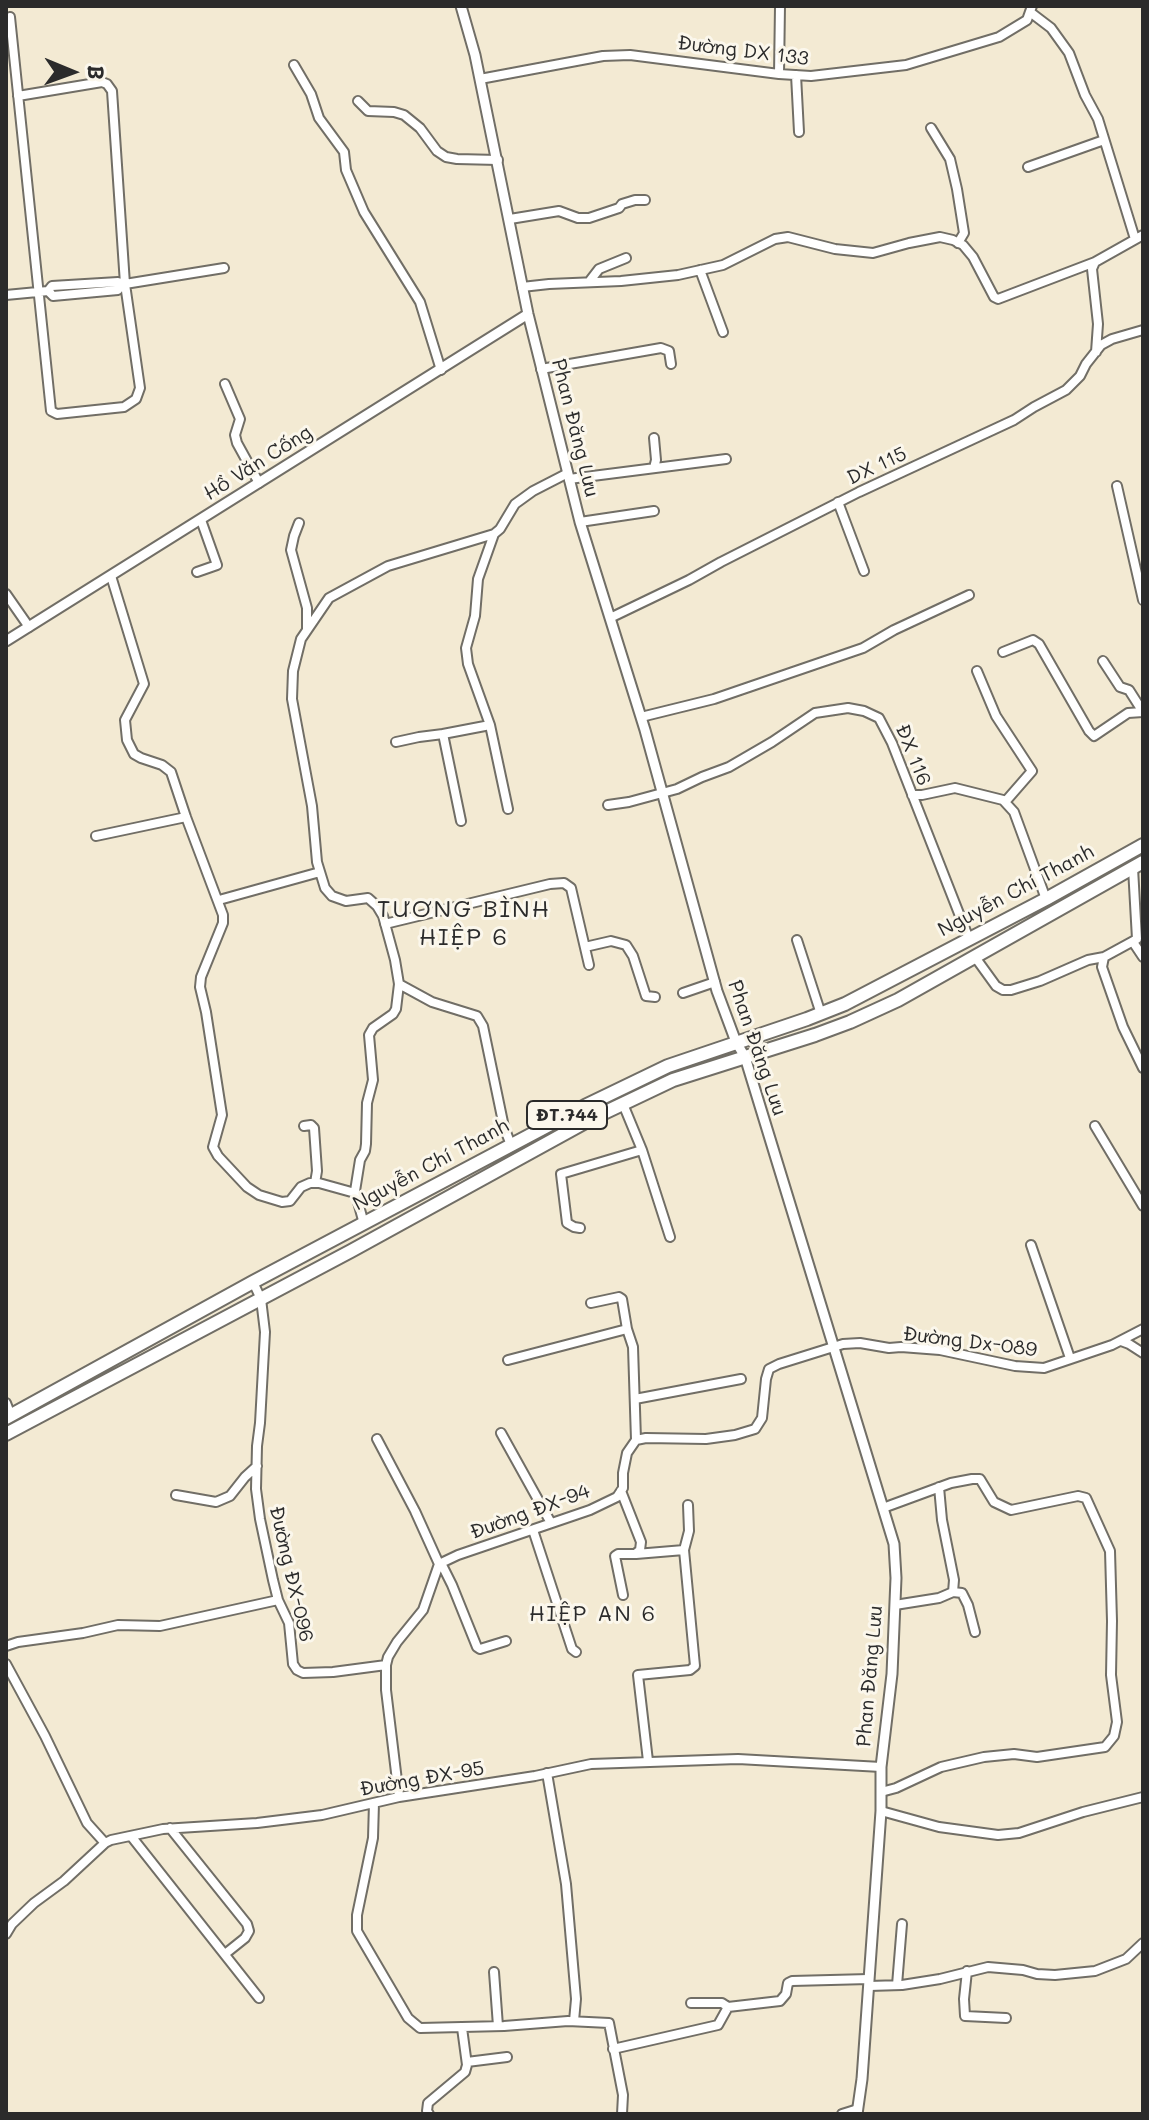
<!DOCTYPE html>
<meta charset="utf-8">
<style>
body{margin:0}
#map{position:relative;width:1149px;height:2120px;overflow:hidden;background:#f3ead3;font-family:Mali,sans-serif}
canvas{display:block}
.frame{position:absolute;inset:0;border:8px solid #2b2b2b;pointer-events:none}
.north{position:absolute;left:32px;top:32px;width:80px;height:80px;-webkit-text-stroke:6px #fbf7ec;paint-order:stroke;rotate:91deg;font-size:22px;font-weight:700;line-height:32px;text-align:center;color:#2b2b2b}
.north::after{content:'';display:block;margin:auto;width:28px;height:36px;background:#2b2b2b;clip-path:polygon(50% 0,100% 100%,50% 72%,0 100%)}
</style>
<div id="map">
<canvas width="1149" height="2120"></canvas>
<div class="frame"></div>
<div class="north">B</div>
</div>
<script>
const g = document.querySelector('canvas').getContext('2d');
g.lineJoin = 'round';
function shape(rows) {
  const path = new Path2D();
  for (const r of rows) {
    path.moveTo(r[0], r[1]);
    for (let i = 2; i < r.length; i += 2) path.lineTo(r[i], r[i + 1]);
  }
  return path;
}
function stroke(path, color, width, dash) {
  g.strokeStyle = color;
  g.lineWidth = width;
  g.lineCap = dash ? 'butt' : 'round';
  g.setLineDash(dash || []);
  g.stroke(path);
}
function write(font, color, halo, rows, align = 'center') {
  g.font = font + ' Mali,sans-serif';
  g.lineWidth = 6;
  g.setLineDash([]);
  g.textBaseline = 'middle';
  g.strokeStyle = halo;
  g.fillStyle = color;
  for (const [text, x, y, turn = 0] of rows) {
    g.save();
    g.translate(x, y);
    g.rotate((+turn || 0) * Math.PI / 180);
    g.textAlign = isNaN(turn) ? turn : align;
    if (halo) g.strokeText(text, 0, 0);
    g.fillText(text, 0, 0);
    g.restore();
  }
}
const minor = shape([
 [1030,12,1051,28,1069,53,1085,95,1098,119,1135,239],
 [10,17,51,411,57,414,124,407,136,399,140,388,125,284,112,91,107,84,102,82,18,96],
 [294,65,311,94,319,118,344,152,346,170,364,212,420,302,441,370],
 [779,74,780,6],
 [796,75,799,132],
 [480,79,603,56,630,55,779,74,811,76,906,65,999,37,1027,20,1032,6],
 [358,101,368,111,394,112,404,115,420,128,437,151,446,157,457,159,498,160],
 [931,128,950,159,957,189,964,233,958,243],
 [1028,167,1104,140],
 [510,219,559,211,578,218,589,218,619,208,622,204,635,200,645,200],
 [700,270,723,332],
 [589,282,599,269,626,258],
 [522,287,549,284,621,281,678,275,723,265,775,239,788,237,835,249,873,253,909,243,940,237,953,240,963,245,973,257,994,297,998,299,1095,262],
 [48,291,53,296,118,290,121,285],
 [6,295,48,291,52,286,118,282,125,284,224,268],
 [1096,352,1098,324,1092,269,1095,262,1143,235],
 [541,369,661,348,669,351,671,364],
 [225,384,240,419,235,435,237,443,259,483],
 [654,468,656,460,654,438],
 [569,479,726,459],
 [1117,486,1143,600],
 [838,502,864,571],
 [580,522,654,511],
 [299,523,294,536,291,550,307,608,307,630],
 [197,572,217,565,201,520],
 [111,576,144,684,125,720,127,740,134,754,141,758,162,765,171,772,186,817,223,915,223,923,201,977,200,987,206,1012,222,1115,213,1147,218,1156,247,1187,259,1195,282,1202,290,1201,301,1187,310,1183,319,1183,355,1193],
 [6,594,29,627],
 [610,618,689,580,721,562,859,492,1014,420,1034,407,1066,390,1080,376,1086,364,1101,345,1112,339,1143,330],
 [1003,652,1033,640,1039,644,1089,731,1094,736,1128,713,1143,712],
 [1103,661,1120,687,1129,690,1143,712],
 [977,671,996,716,1032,771,1005,802],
 [641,717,714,699,863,648,894,630,969,595],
 [396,742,419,737,443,734],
 [912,795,922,795,955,788,1003,800,1014,812,1046,899],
 [608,805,629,802,677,789,702,777,729,767,772,742,815,713,848,708,864,711,879,718,892,743,969,939],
 [508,809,490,725,468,664,466,648,475,616,478,579,494,534,500,529,515,504,533,491,568,473],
 [461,821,443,734,490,725],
 [96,836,186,817],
 [1133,868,1137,939,1104,957,1102,967,1123,1027,1143,1068],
 [219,900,320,872],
 [385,924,550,884,564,883,571,888,589,965],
 [797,940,821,1014],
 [1133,942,1143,957],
 [585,947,611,941,626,945,633,956,646,996,655,997],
 [975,957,996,986,1003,990,1011,990,1040,981,1088,960,1104,957],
 [399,984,432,1002,477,1016,483,1026,504,1127,511,1145],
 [683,993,715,982],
 [623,1104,642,1150,670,1237],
 [304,1126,311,1125,314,1128,317,1171,315,1183],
 [1095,1126,1143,1206],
 [364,1224,355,1191,360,1160,365,1151,366,1144,367,1103,373,1080,369,1035,373,1028,393,1014,396,1009,399,984,395,960,383,916,377,906,368,898,346,901,332,896,325,888,317,862,312,806,292,699,293,671,301,639,329,598,388,566,494,534],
 [580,1228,574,1227,567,1223,561,1174,642,1150],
 [1031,1245,1070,1358],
 [253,1282,261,1299,265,1332,260,1423,257,1446,256,1489,260,1519,273,1580,278,1600,289,1623,293,1664,297,1670,303,1673,333,1672,386,1665],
 [591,1303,619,1297,622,1299,627,1329],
 [1121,1341,1129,1344,1143,1353],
 [508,1360,627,1329,633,1347,636,1440],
 [635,1399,741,1379],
 [6,1403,11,1416],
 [501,1433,551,1523],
 [377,1439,415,1511,439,1564],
 [939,1487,942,1520,954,1580,953,1592],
 [621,1491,641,1542,640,1550,635,1554,618,1554,615,1556,623,1595],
 [176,1495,216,1502,230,1496,245,1477,257,1466],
 [533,1530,572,1649,576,1652],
 [636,1554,684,1550,689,1531,688,1505],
 [441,1563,452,1585,477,1647,480,1649,506,1641],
 [895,1605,939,1598,953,1592,962,1593,968,1605,975,1632],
 [6,1646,18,1642,83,1633,118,1625,160,1626,278,1600],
 [6,1664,45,1736,87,1823,105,1843],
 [648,1761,638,1675,690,1670,695,1666,684,1550],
 [547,1773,566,1884,576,1999,574,2021],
 [881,1792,896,1788,941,1767,984,1757,1014,1754,1037,1757,1105,1747,1114,1736,1117,1722,1111,1675,1112,1621,1110,1551,1086,1498,1078,1496,1011,1510,994,1502,980,1479,972,1479,951,1483,883,1508],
 [399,1797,386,1690,386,1665,388,1657,397,1642,423,1610,439,1564,458,1555,590,1510,617,1497,623,1488,623,1473,627,1453,636,1440,646,1438,706,1439,735,1435,755,1429,762,1418,766,1379,769,1369,779,1364,843,1344,860,1343,889,1348,901,1347,940,1350,1015,1366,1044,1368,1112,1345,1143,1329],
 [374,1803,373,1838,357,1915,357,1931,408,2018,420,2028,504,2026,568,2021,609,2023,623,2095,622,2114],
 [881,1811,939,1827,998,1835,1019,1833,1083,1812,1143,1797],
 [170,1828,247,1924,249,1931,245,1938,225,1954],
 [131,1836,259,1998],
 [6,1934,12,1924,34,1903,64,1881,105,1843,111,1840,163,1829,257,1823,322,1815,399,1797,535,1776,591,1764,738,1759,881,1767],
 [967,1971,964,1999,965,2016,1006,2018],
 [494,1972,498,2026],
 [897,1985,902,1924],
 [869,1986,902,1985,940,1979,988,1967,1023,1970,1037,1974,1055,1975,1095,1971,1126,1959,1143,1943],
 [691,2003,722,2003,728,2007],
 [613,2049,718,2025,728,2007,780,2001,786,1994,788,1983,792,1981,869,1979],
 [467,2062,507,2057],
 [429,2114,427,2111,428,2103,465,2072,467,2065,462,2028],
 [842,2114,858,2109]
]);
const tertiary = shape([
 [461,6,475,55,528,314,580,522,645,730,717,991,736,1042,745,1057,894,1544,896,1578,892,1674,881,1767,881,1811,862,2079,857,2114],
 [6,641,528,314]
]);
const primary = shape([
 [6,1418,253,1282,585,1106,668,1066,807,1019,845,1004,1046,899,1143,845],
 [6,1434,351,1251,591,1119,673,1080,815,1035,850,1022,898,1000,1143,862]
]);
stroke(minor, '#716e66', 12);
stroke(tertiary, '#716e66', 13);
stroke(primary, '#716e66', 16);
stroke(minor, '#fff', 8);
stroke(tertiary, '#fff', 9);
stroke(primary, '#fff', 12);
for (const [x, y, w] of [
 [567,1115,80]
]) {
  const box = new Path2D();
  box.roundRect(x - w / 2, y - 14, w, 28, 6);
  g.fillStyle = '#fbf7ec';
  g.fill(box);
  stroke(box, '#2b2b2b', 2);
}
write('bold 18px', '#2b2b2b', null, [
 ["ĐT.744",567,1115]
]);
write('20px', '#2b2b2b', '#fbf7ec', [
 ["Đường DX 133",743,51,7],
 ["Phan Đăng Lưu",575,428,76],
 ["Hồ Văn Cống",258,463,-32],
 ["DX 115",877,466,-25],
 ["ĐX 116",913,755,68],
 ["Nguyễn Chí Thanh",1016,891,-28],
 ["Phan Đăng Lưu",757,1048,71],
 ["Nguyễn Chí Thanh",431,1165,-28],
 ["Đường Dx-089",970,1342,7],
 ["Đường ĐX-94",530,1512,-20],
 ["Đường ĐX-096",291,1574,77],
 ["Phan Đăng Lưu",870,1676,-85],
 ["Đường ĐX-95",422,1779,-10]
]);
g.letterSpacing = '2px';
write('22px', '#2b2b2b', '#fbf7ec', [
 ["HIỆP AN 6",593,1614]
]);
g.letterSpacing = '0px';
g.letterSpacing = '2px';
write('24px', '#2b2b2b', '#fbf7ec', [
 ["TƯƠNG BÌNH",464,910],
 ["HIỆP 6",464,938]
]);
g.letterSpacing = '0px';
</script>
